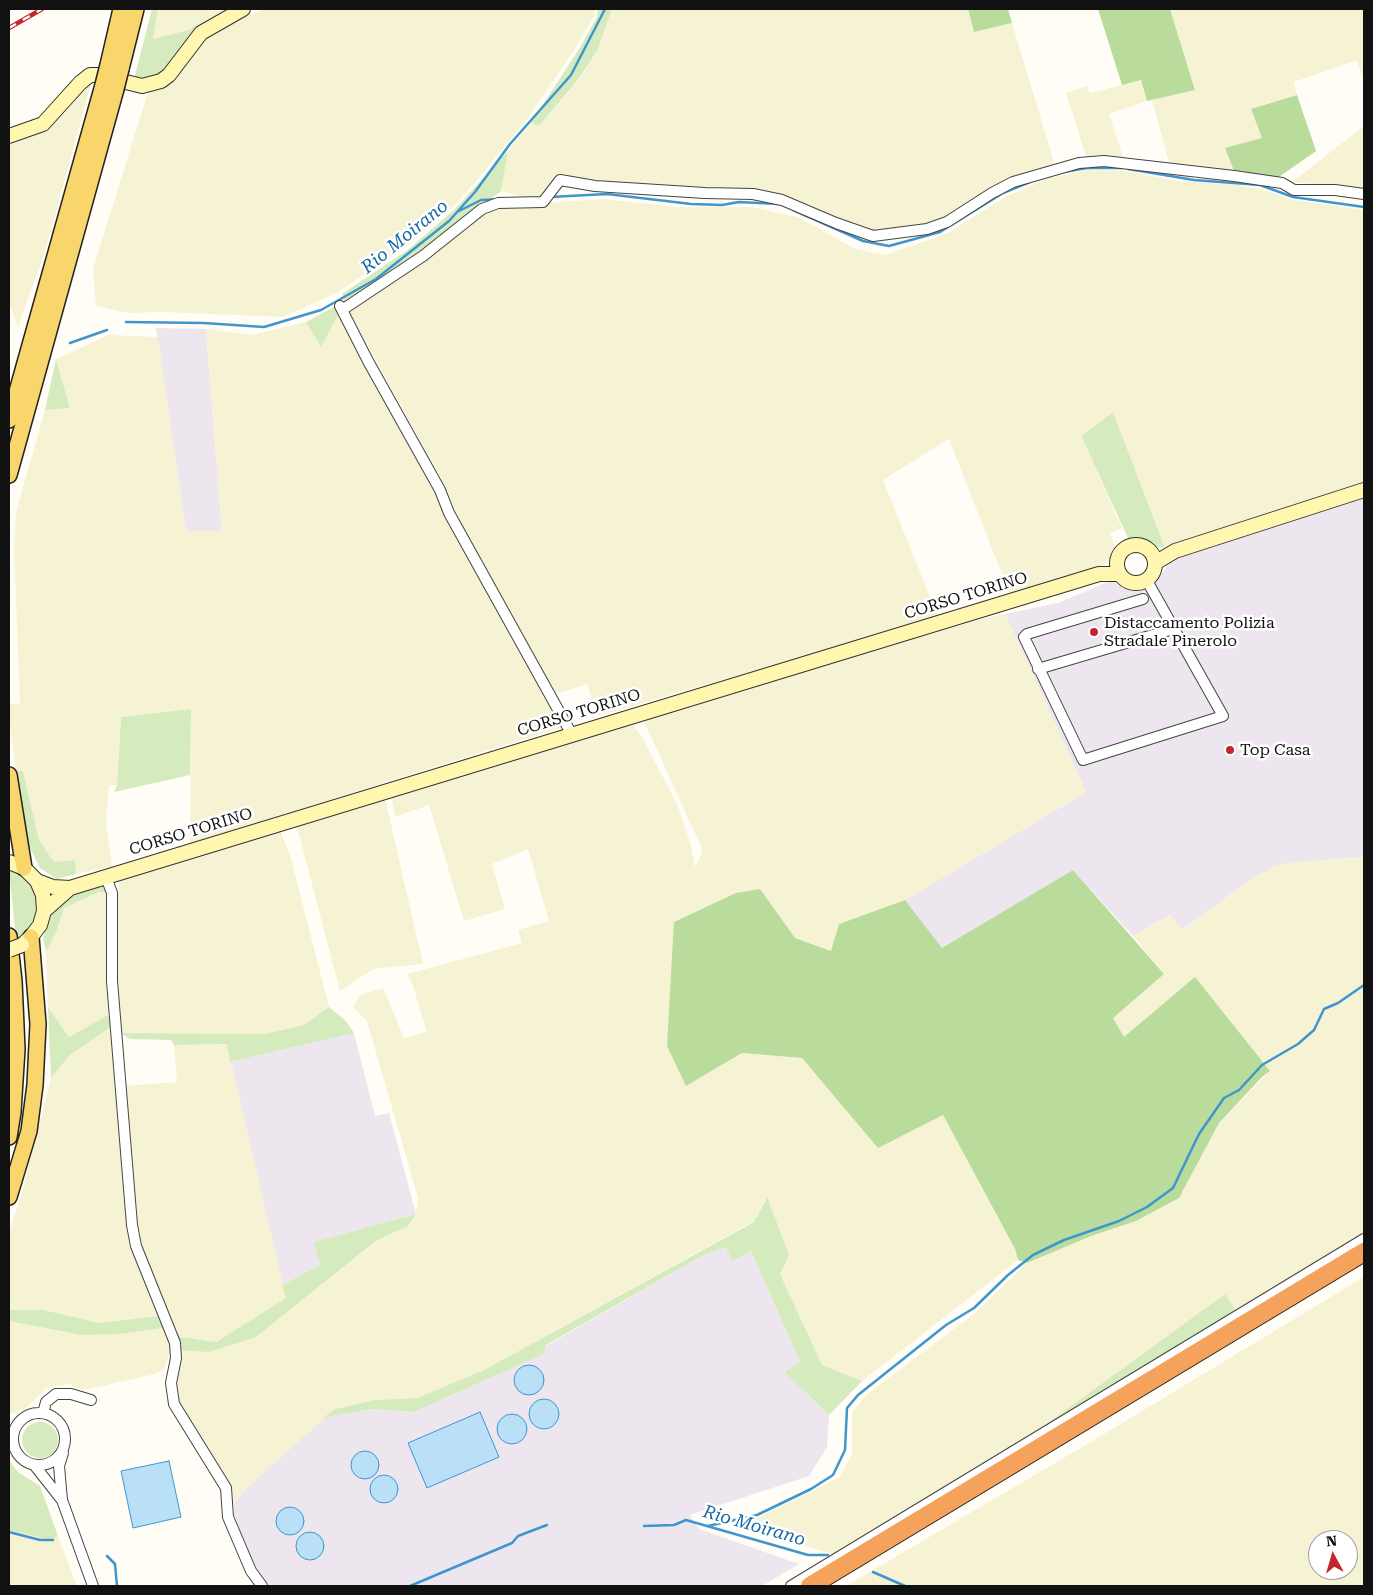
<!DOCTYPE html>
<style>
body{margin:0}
#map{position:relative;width:1373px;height:1595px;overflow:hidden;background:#fffdf5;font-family:"Roboto Serif",serif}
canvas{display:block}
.frame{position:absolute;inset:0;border:10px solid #111;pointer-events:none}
.north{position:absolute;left:1308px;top:1530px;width:50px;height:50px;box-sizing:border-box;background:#fff;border:1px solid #a0a0a0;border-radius:50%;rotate:354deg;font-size:14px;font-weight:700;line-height:20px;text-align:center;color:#111}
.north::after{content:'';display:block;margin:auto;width:18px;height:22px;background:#c4262e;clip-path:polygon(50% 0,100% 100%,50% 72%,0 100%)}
</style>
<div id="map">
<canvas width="1373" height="1595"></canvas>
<div class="frame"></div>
<div class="north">N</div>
</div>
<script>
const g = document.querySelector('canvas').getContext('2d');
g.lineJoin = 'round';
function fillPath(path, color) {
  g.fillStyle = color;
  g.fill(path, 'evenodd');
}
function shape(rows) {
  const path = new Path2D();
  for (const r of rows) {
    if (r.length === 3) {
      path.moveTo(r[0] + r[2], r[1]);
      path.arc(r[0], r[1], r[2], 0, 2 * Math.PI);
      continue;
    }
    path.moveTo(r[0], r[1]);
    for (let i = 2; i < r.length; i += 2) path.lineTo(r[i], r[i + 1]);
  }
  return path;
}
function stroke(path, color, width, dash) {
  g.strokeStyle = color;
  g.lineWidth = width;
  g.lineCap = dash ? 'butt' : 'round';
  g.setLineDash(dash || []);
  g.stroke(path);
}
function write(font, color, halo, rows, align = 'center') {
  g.font = font + ' "Roboto Serif",serif';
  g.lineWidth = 5;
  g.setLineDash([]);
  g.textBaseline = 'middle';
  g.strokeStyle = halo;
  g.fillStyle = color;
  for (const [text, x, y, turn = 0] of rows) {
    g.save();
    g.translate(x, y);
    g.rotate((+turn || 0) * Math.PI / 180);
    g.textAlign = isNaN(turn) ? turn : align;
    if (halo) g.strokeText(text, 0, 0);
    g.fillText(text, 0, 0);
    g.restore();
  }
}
fillPath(shape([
 [156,328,206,329,222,531,186,531],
 [1364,498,1364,857,1288,863,1256,876,1182,930,1170,915,1133,936,1073,870,942,949,905,900,1086,792,1005,614,1058,603,1110,581,1131,591,1154,584,1172,560],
 [354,1033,375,1116,389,1113,416,1214,315,1242,320,1265,282,1285,230,1062],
 [726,1247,751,1251,800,1362,784,1372,829,1415,827,1447,809,1476,690,1515,699,1529,799,1564,762,1586,269,1586,254,1565,234,1515,234,1504,243,1491,323,1418,371,1409,414,1412,542,1354,546,1346,702,1256]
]), '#eee6ef');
fillPath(shape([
 [158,9,233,9,188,30,153,39],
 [264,9,595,9,594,16,576,47,528,118,472,186,453,207,407,246,338,292,283,317,163,312,128,313,96,306,93,269,148,92,165,83,210,32],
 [612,9,968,9,974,32,1012,23,1055,165,942,221,927,226,876,232,838,221,783,196,632,185,559,176,540,201,501,191,508,151,531,123,539,126,578,81,597,51],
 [1170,9,1364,9,1364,82,1357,60,1294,82,1297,95,1251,109,1262,138,1235,173,1170,166,1152,100,1195,89],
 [1141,80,1147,101,1109,114,1124,160,1087,159,1066,93,1087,86,1090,93],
 [91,84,45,252,18,326,9,304,9,141,47,128,84,85],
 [1364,126,1364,189,1292,182],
 [1088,170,1126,171,1178,181,1237,185,1264,190,1293,200,1364,210,1364,487,1165,548,1113,412,1081,436,1122,528,1110,534,1116,549,1108,562,1097,568,1011,597,949,439,883,480,938,617,598,716,587,684,553,695,457,516,446,487,348,310,445,244,493,207,522,209,545,203,603,199,677,207,750,207,798,217,855,249,885,255,948,233,1007,196,1050,178],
 [338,315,563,727,190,843,191,709,121,717,117,785,109,785,106,822,112,867,76,874,75,860,54,862,39,840,23,771,16,771,9,718,9,704,20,703,14,552,16,512,45,410,70,407,56,359,109,335,158,337,186,531,222,531,206,329,252,335,306,322,321,347],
 [1005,614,1086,792,905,900,839,924,832,951,795,938,760,890,686,1086,742,1053,802,1058,878,1147,943,1115,1015,1249,1018,1260,862,1381,822,1365,780,1274,766,1197,754,1221,484,1370,417,1398,375,1400,335,1409,243,1491,234,1504,227,1482,180,1404,176,1383,180,1365,178,1350,256,1337,377,1241,408,1226,416,1214,418,1198,367,1021,353,1007,361,995,383,988,404,1038,427,1032,412,983,407,974,522,943,518,930,549,921,528,849,492,864,505,909,464,921,429,805,395,817,391,794,629,720,642,737,678,806,691,845,695,867,703,851,642,717,986,618],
 [385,798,423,964,373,969,340,991,297,827],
 [280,830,290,855,329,1007,304,1025,265,1034,121,1033,117,973,116,899,120,880],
 [1364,857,1364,1233,1236,1311,1225,1294,1027,1438,836,1555,741,1526,840,1477,852,1454,852,1413,866,1395,974,1314,1027,1263,1091,1236,1136,1221,1179,1198,1219,1123,1270,1071,1261,1059,1124,1038,1113,1018,1164,974,1133,936,1171,915,1183,930,1256,876,1275,866,1288,863],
 [99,892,107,892,108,1015,69,1037,48,1007,46,952,57,930,64,908],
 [112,1026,131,1248,158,1316,99,1323,44,1310,9,1310,9,1232,21,1196,51,1078,69,1056],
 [227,1044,286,1298,216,1342,181,1337,169,1320,137,1238,124,1086,177,1082,174,1045],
 [1364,1277,1364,1586,846,1586,1084,1446],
 [1318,1540,1348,1540,1348,1570,1318,1570],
 [9,1321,121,1334,163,1328,172,1347,164,1369,155,1374,89,1389,78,1389,69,1384,47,1388,25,1409,9,1414],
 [9,1530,50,1540,58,1536,77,1586,9,1586]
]), '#f6f3d4');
fillPath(shape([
 [152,9,158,9,153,39,188,30,206,22,174,60,154,77,134,79],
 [598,9,612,9,597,51,577,81,539,126,531,123,579,49,597,17],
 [508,151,501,191,434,244,345,304,342,294,409,249,455,209],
 [334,307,338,315,321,347,306,322],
 [56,359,70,408,45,410],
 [1113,412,1165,548,1154,546,1144,540,1129,540,1081,436],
 [191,709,190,775,114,792,117,785,121,717],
 [16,771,23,771,39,840,54,862,75,860,76,874,57,879,40,868,28,844],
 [9,869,24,877,32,886,36,898,36,910,33,922,26,932,16,939],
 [104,884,107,892,99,892,64,908,57,930,46,952,43,938,56,903,66,894],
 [48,1007,69,1037,108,1015,112,1026,69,1056,51,1078],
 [329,1007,345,1020,354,1033,230,1062,227,1044,174,1045,171,1040,130,1039,121,1033,265,1034,304,1025],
 [767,1197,789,1255,780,1274,822,1365,862,1381,829,1415,784,1372,800,1362,751,1251,732,1261,726,1247,702,1256,546,1345,543,1354,414,1412,371,1409,323,1418,335,1409,375,1400,417,1398,484,1370,754,1222],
 [416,1214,408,1226,376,1241,256,1337,209,1352,178,1350,169,1320,181,1337,216,1342,286,1298,282,1285,320,1265,314,1242],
 [1225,1294,1236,1311,1027,1438],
 [9,1310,44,1310,99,1323,158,1316,163,1328,121,1334,82,1335,9,1321],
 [40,1440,18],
 [9,1460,18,1472,40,1486,58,1536,50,1540,9,1530]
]), '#d5ebbd');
fillPath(shape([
 [968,9,1008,9,1012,23,974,32],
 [1098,9,1170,9,1195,90,1147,101,1141,80,1122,85],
 [1297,95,1316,151,1276,179,1235,173,1225,148,1262,138,1251,109],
 [1073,870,1164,974,1113,1018,1124,1037,1195,977,1270,1071,1262,1077,1219,1123,1179,1198,1136,1221,1091,1236,1027,1263,1018,1260,1015,1249,943,1115,878,1148,802,1058,742,1053,686,1086,667,1046,674,922,736,893,760,889,795,938,831,951,839,924,905,900,942,948]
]), '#b9dc9c');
const water = shape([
 [529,1380,15],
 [544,1414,15],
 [480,1412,499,1457,427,1488,408,1443,480,1412],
 [512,1429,15],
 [365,1465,14],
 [169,1461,181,1517,133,1528,121,1471,169,1461],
 [384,1489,14],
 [290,1521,14],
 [310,1546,14]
]);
fillPath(water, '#b9e0f7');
stroke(water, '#3f96cf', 1);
stroke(shape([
 [1128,169,1194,180,1260,185,1293,197,1364,207],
 [1064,172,1087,168,1123,168],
 [550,197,607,194,691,204,722,205,739,202,779,204],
 [793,210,863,241,889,246,940,232,1003,193,1030,182],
 [457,212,481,200,522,198],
 [126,322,204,323,264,327,321,310,376,279,449,221,475,192,510,144,571,75,605,9],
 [70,343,107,330],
 [644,1526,674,1525,686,1520,808,1555,828,1555],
 [708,1526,757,1515,811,1489,833,1475,845,1450,847,1408,858,1395,946,1325,974,1308,1008,1275,1033,1255,1064,1240,1119,1221,1147,1207,1173,1188,1199,1134,1224,1098,1239,1090,1262,1065,1298,1044,1314,1030,1324,1009,1338,1003,1364,985],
 [9,1532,40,1540,53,1540],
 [107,1556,115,1564,117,1586],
 [873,1572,905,1586],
 [410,1586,512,1543,518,1536,547,1525]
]), '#3f96cf', 2.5);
const street = shape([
 [340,306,368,361,440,490,449,513,571,733],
 [342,310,423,256,482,209,498,203,543,202,560,180,595,186,705,193,753,194,782,200,836,223,873,236,927,229,947,222,992,193,1013,182,1079,163,1104,161,1234,176,1282,183,1294,190,1335,190,1364,194],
 [1143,599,1027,634,1024,637,1083,760,1223,716,1146,579],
 [1038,669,1173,629],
 [106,877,112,893,112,981,132,1225,136,1246,175,1343,176,1358,171,1383,174,1404,226,1488,228,1517,251,1571,262,1586],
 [39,1439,26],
 [43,1413,46,1402,56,1394,71,1394,91,1400],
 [63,1453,59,1466,62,1500,93,1586],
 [35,1466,61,1499],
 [791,1586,1364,1239]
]);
const secondary = shape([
 [9,136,43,124,80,83,90,75,98,75,142,86,161,81,169,75,201,33,243,9],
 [1136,564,19],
 [1155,563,1175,551,1364,490],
 [9,862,24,868,37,881,43,895,44,911,40,925,31,937,23,944],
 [37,881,53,887,70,888,1099,574,1120,574],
 [44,911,70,888]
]);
const primary = shape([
 [108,65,121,9],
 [121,69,136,9],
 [9,420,103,85],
 [9,475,116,89],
 [9,775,24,868],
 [9,936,14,981,17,1049,13,1112,9,1137],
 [9,1197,29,1131,35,1085,38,1024,31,937]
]);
const highway = shape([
 [810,1586,1364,1252]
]);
stroke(street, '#444', 12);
stroke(secondary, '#333', 16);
stroke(primary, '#222', 18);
stroke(highway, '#222', 20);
stroke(street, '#fff', 10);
stroke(secondary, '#fff6b0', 14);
stroke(primary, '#f9d66b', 15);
stroke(highway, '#f5a25d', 18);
const rail = shape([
 [9,28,42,9]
]);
stroke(rail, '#c4262e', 4.5);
stroke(rail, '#fff', 2.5, [8]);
const secondaryBridge = shape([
 [9,950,22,945]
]);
const primaryBridge = shape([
 [103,85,108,65],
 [116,89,121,69]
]);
stroke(secondaryBridge, '#333', 16, []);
stroke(primaryBridge, '#222', 18, []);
stroke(secondaryBridge, '#fff6b0', 14);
stroke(primaryBridge, '#f9d66b', 15);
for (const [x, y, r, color] of [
 [1094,632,5,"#c4262e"],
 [1230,750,5,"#c4262e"]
]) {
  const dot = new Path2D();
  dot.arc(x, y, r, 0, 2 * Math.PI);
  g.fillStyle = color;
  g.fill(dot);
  stroke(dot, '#fff', 2);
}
write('16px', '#111', '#fff', [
 ["CORSO TORINO",966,596,-17],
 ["CORSO TORINO",579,713,-17],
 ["CORSO TORINO",191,832,-17]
]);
write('16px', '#111', '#fff', [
 ["Distaccamento Polizia",1104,623],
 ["Stradale Pinerolo",1104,641],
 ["Top Casa",1240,750]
], 'left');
write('italic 18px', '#1768a6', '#fff', [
 ["Rio Moirano",405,237,-39],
 ["Rio Moirano",754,1526,16]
]);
</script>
